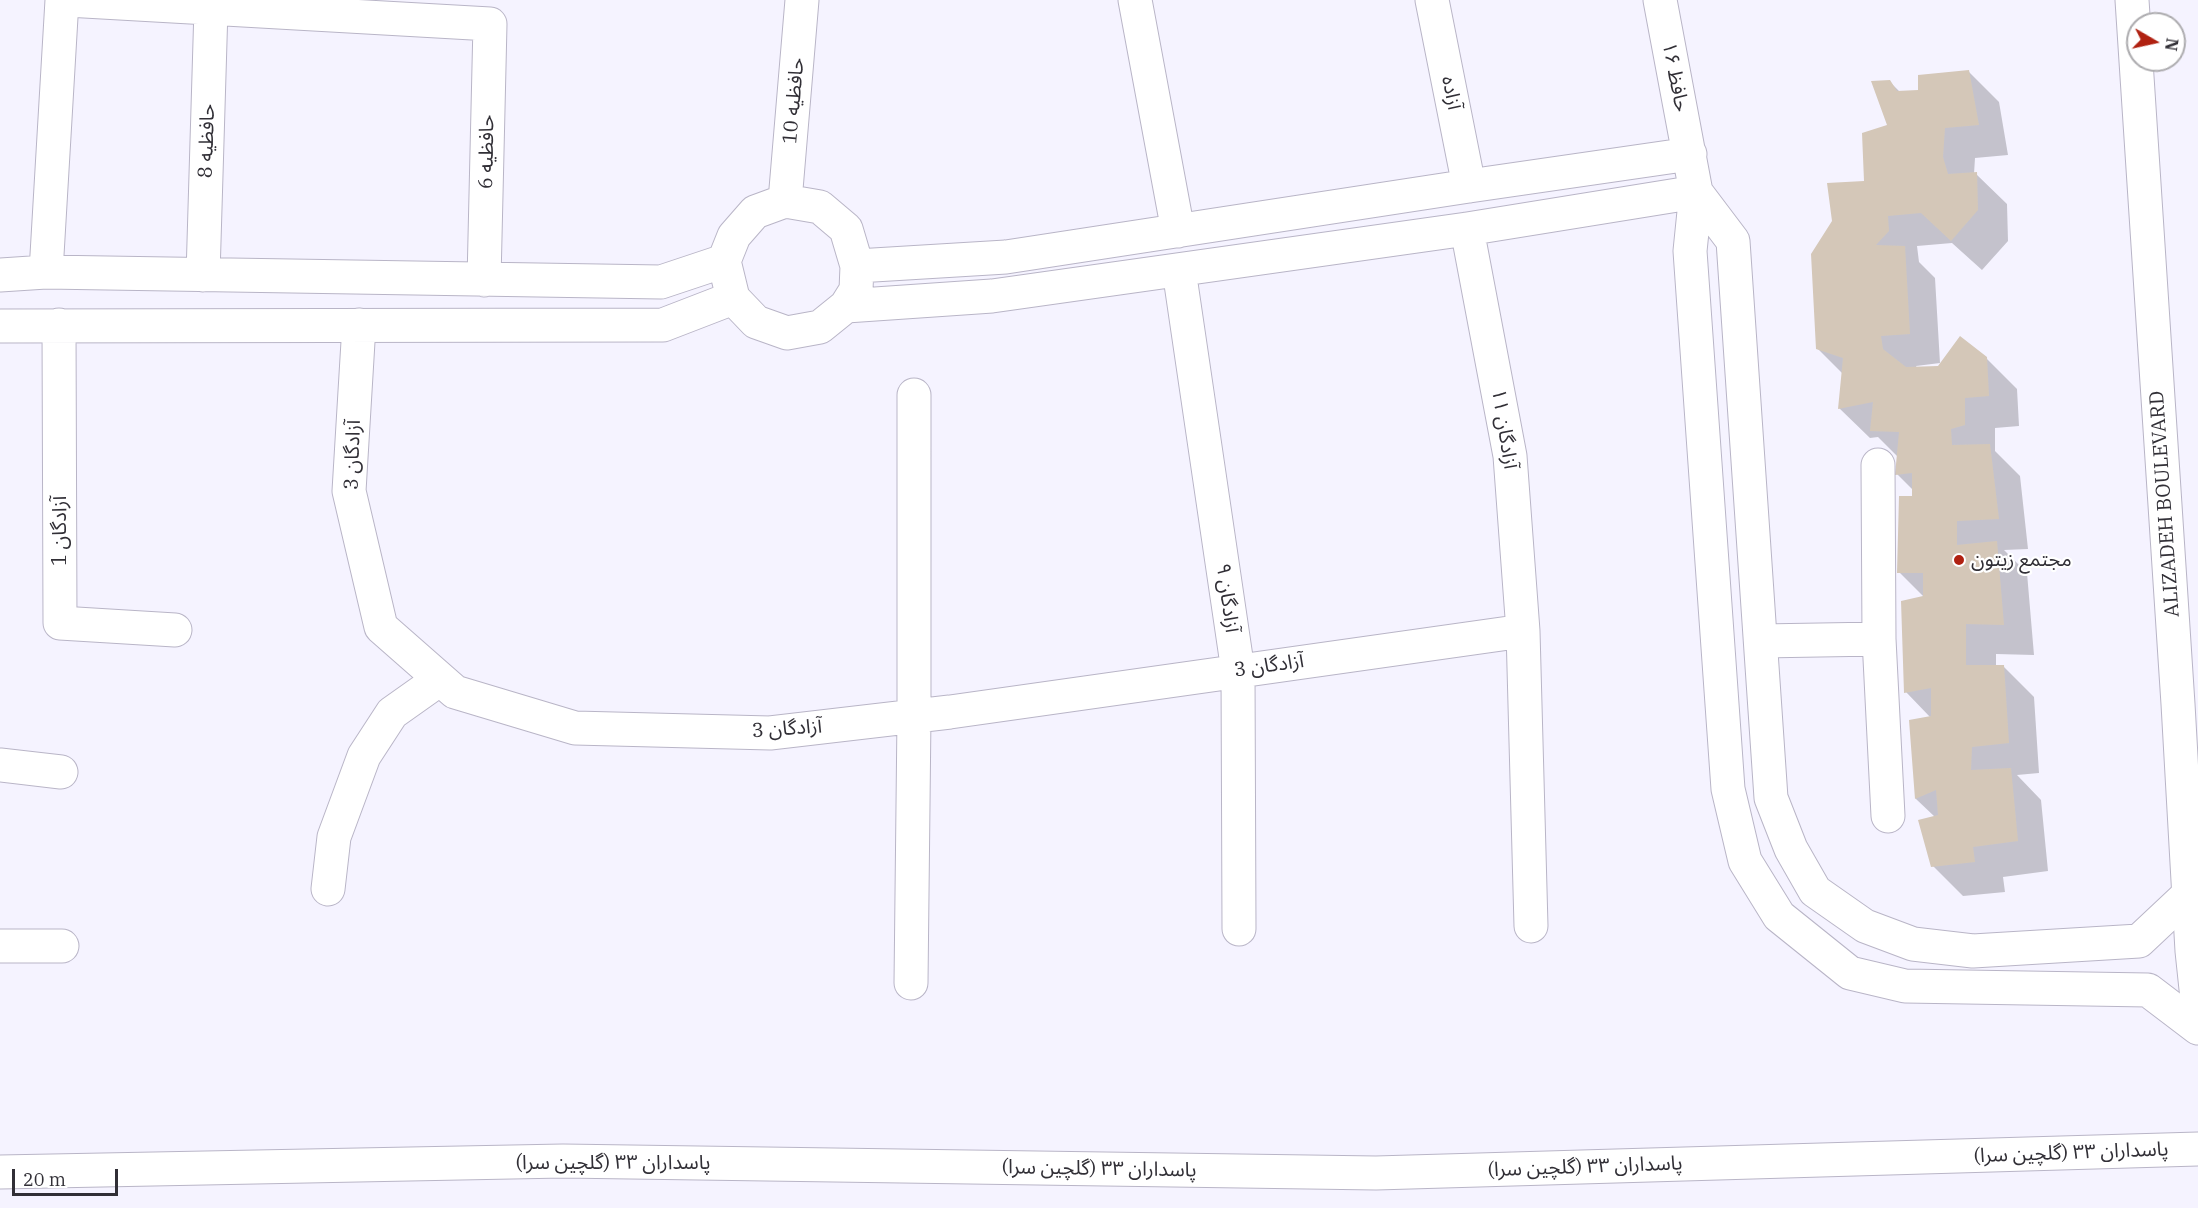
<!DOCTYPE html>
<meta charset="utf-8">
<style>
body{margin:0}
#map{position:relative;width:2198px;height:1208px;overflow:hidden;background:#f5f3ff;font-family:"IBM Plex Serif",serif}
canvas{display:block}
.north{position:absolute;left:2126px;top:12px;width:60px;height:60px;box-sizing:border-box;background:#fff;border:2px solid #adacaf;border-radius:50%;rotate:99deg;font-size:16px;font-weight:700;line-height:24px;text-align:center;color:#312f36}
.north::after{content:'';display:block;margin:auto;width:21px;height:27px;background:#b02111;clip-path:polygon(50% 0,100% 100%,50% 72%,0 100%)}
.scale{position:absolute;left:12px;top:1169px;width:106px;height:27px;box-sizing:border-box;border:3px solid #312f36;border-top:0;padding-left:8px;font-size:18px;line-height:21px;white-space:nowrap;color:#312f36;-webkit-text-stroke:4px #fff;paint-order:stroke}
</style>
<div id="map">
<canvas width="2198" height="1208"></canvas>
<div class="north">N</div>
<div class="scale">20 m</div>
</div>
<script>
const g = document.querySelector('canvas').getContext('2d');
g.lineJoin = 'round';
function fillPath(path, color) {
  g.fillStyle = color;
  g.fill(path, 'evenodd');
}
function shape(rows) {
  const path = new Path2D();
  for (const r of rows) {
    path.moveTo(r[0], r[1]);
    for (let i = 2; i < r.length; i += 2) path.lineTo(r[i], r[i + 1]);
  }
  return path;
}
function stroke(path, color, width, dash) {
  g.strokeStyle = color;
  g.lineWidth = width;
  g.lineCap = dash ? 'butt' : 'round';
  g.setLineDash(dash || []);
  g.stroke(path);
}
function write(font, color, halo, rows, align = 'center') {
  g.font = font + ' "IBM Plex Serif","Noto Sans Arabic",serif';
  g.lineWidth = 4.5;
  g.setLineDash([]);
  g.textBaseline = 'middle';
  g.strokeStyle = halo;
  g.fillStyle = color;
  for (const [text, x, y, turn = 0] of rows) {
    g.save();
    g.translate(x, y);
    g.rotate((+turn || 0) * Math.PI / 180);
    g.textAlign = isNaN(turn) ? turn : align;
    if (halo) g.strokeText(text, 0, 0);
    g.fillText(text, 0, 0);
    g.restore();
  }
}
fillPath(shape([
 [1969,72,1999,102,2008,155,1975,158,1974,174,1976,174,2007,204,2008,241,1982,270,1952,243,1917,246,1919,262,1935,278,1940,363,1916,366,1917,368,1939,368,1986,358,2017,389,2019,426,1995,428,1995,451,2020,476,2028,549,2004,550,2027,573,2034,655,1996,654,1996,666,2003,666,2034,697,2039,773,2017,775,2041,800,2048,871,2003,877,2005,892,1963,896,1933,866,1935,817,1916,799,1910,722,1930,717,1906,692,1924,597,1899,572,1914,491,1897,474,1898,457,1878,437,1870,438,1839,408,1843,374,1817,348,1865,182,1889,126,1889,81,1900,92,1920,92]
]), '#0003');
fillPath(shape([
 [1969,70,1979,125,1945,128,1943,157,1948,174,1977,172,1978,210,1951,241,1921,213,1888,216,1889,231,1876,245,1905,246,1910,334,1881,336,1883,349,1906,367,1938,366,1960,336,1987,357,1989,396,1965,398,1965,425,1951,429,1952,445,1990,444,1999,519,1957,521,1957,545,1997,541,2004,625,1966,624,1966,665,2004,665,2009,743,1972,747,1971,770,2011,768,2018,841,1973,847,1975,862,1931,867,1918,820,1938,815,1936,790,1915,799,1909,720,1931,716,1931,688,1904,693,1901,601,1923,596,1923,573,1897,573,1899,496,1912,496,1912,473,1895,475,1899,432,1870,431,1873,402,1838,409,1843,358,1816,349,1811,254,1832,221,1827,183,1864,181,1862,133,1887,125,1871,81,1890,80,1897,91,1918,90,1918,75]
]), '#d4c7b8');
const street = shape([
 [67,0,490,24,484,280],
 [1135,0,1178,231],
 [1432,0,1469,186],
 [785,201,802,0],
 [1467,229,1510,456,1523,631,1531,926],
 [857,266,1006,257,1469,186,1690,154],
 [1179,270,1238,671,1239,929],
 [46,272,62,0],
 [0,275,46,272,661,282,724,261],
 [203,275,211,8],
 [846,306,856,290,857,266,846,229,820,207,785,201,755,212,734,236,724,261,733,298,756,322,787,333,820,327,846,306,992,296,1467,229,1696,192,1660,0],
 [59,325,60,623,175,630],
 [359,325,349,491,381,627,455,692,575,728,770,733,950,712,1523,631],
 [0,326,663,325,733,298],
 [1879,639,1888,816],
 [1761,641,1879,639,1878,465],
 [0,765,61,772],
 [328,889,334,837,364,756,392,713,440,679],
 [2188,895,2139,941,1973,951,1913,944,1865,926,1815,891,1791,849,1771,798,1733,241,1696,192,1690,251,1728,789,1745,861,1779,916,1850,973,1905,986,2148,990,2198,1028],
 [0,946,62,946],
 [911,983,914,716,914,395],
 [0,1172,563,1161,1376,1173,2198,1149]
]);
const primary = shape([
 [2132,0,2178,704,2192,951,2198,1008]
]);
stroke(street, '#b9b5c7', 35);
stroke(primary, '#b9b5c7', 35);
stroke(street, '#fff', 33);
stroke(primary, '#fff', 33);
for (const [x, y, r, color] of [
 [1959,560,6,"#b02111"]
]) {
  const dot = new Path2D();
  dot.arc(x, y, r, 0, 2 * Math.PI);
  g.fillStyle = color;
  g.fill(dot);
  stroke(dot, '#fff', 2);
}
write('20px', '#312f36', '#fff', [
 ["حافظ ۱۶",1675,77,79],
 ["آزاده",1451,93,79],
 ["حافظیه 10",794,101,-85],
 ["حافظیه 8",207,141,-88],
 ["حافظیه 6",487,152,-89],
 ["آزادگان ۱۱",1504,429,81],
 ["آزادگان 3",353,455,-88],
 ["ALIZADEH BOULEVARD",2165,504,-94],
 ["آزادگان 1",60,531,-90],
 ["آزادگان ۹",1227,598,82],
 ["آزادگان 3",1269,666,-8],
 ["آزادگان 3",787,729,-4],
 ["پاسداران ۳۳ (گلچین سرا)",2071,1153,-2],
 ["پاسداران ۳۳ (گلچین سرا)",613,1163],
 ["پاسداران ۳۳ (گلچین سرا)",1585,1167,-2],
 ["پاسداران ۳۳ (گلچین سرا)",1099,1169,1]
]);
write('20px', '#312f36', '#fff', [
 ["مجتمع زیتون",1971,560]
], 'left');
</script>
